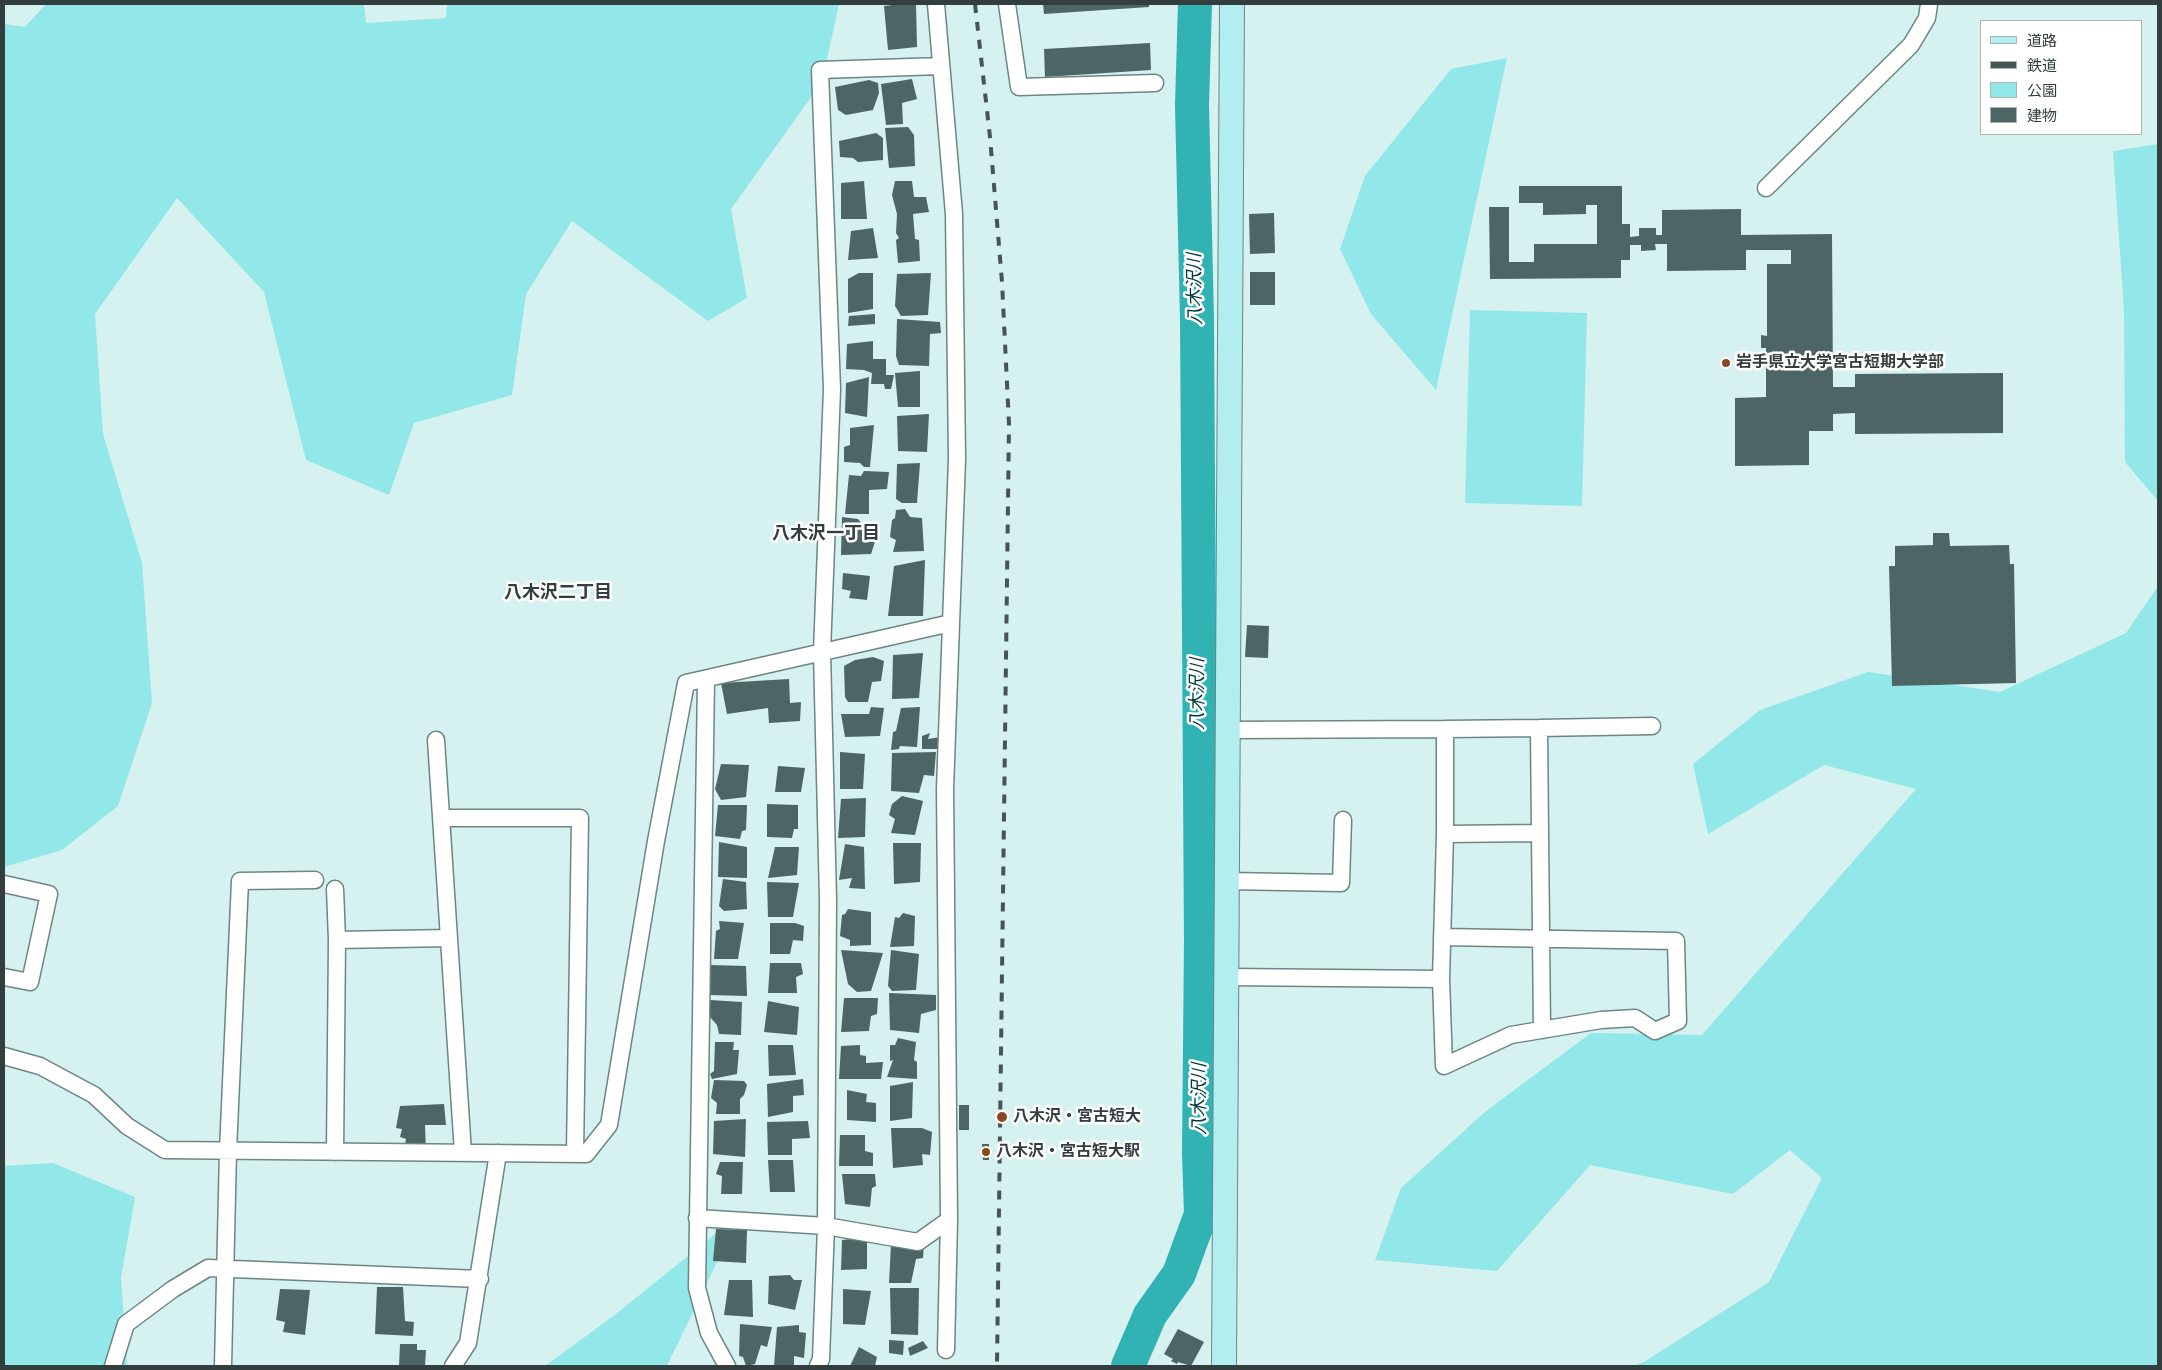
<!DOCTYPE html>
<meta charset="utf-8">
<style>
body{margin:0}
#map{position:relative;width:2162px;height:1370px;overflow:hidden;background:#d5f1f0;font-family:"Sofia Sans Condensed","Noto Sans JP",sans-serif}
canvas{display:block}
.frame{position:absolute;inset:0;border:5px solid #333e3e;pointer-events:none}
.legend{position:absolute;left:1980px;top:20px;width:162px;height:115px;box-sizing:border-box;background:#fff;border:1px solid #adb2b2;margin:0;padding:6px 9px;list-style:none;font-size:15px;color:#333e3e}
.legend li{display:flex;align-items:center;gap:10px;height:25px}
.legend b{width:25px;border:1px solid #adb2b2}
</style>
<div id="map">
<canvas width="2162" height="1370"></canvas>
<div class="frame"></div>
<ul class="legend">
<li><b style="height:6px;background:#b2eeef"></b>道路</li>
<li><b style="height:6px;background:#475454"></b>鉄道</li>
<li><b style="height:14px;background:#92e8e8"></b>公園</li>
<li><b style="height:14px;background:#4d6565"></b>建物</li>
</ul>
</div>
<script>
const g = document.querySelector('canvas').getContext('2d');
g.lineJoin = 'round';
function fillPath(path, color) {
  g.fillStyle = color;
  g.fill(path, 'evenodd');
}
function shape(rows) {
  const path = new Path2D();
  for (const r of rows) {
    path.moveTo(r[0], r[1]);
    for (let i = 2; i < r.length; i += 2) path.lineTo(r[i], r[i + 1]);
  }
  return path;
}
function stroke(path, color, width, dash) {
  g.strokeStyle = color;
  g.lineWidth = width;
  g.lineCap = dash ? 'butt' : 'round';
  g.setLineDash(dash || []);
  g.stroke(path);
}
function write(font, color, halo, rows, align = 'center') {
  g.font = font + ' "Sofia Sans Condensed","Noto Sans JP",sans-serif';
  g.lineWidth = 5;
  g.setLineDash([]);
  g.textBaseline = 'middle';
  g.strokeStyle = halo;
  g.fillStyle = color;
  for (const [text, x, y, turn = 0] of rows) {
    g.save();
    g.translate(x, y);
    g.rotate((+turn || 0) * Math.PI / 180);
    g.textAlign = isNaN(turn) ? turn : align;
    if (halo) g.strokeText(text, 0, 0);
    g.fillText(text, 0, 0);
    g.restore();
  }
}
fillPath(shape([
 [46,4,364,4,366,23,446,18,447,4,839,4,822,82,731,209,747,298,708,321,572,221,526,294,512,395,414,423,389,495,306,460,264,292,177,198,95,314,103,434,142,563,152,703,118,806,62,850,4,867,4,24,25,27],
 [1507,58,1436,390,1371,314,1340,249,1365,176,1451,69],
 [2158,144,2158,501,2125,462,2124,311,2113,151],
 [1470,310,1587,313,1582,506,1465,503],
 [2158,586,2158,1366,1633,1366,1644,1362,1769,1282,1822,1178,1790,1150,1733,1194,1590,1165,1497,1271,1375,1260,1401,1188,1486,1111,1591,1033,1702,1035,1916,789,1824,765,1708,834,1693,764,1760,710,1868,672,2000,692,2126,633],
 [53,1163,135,1197,121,1278,127,1366,4,1366,4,1166],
 [740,1214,667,1366,545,1366,616,1314]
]), '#92e8e8');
stroke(shape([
 [1128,1366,1150,1315,1179,1274,1201,1214,1199,1152,1201,941,1197,319,1192,105,1195,4]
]), '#31b2b3', 34);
fillPath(shape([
 [900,4,916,4,917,47,888,50,884,6],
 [1043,4,1149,4,1149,7,1044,14],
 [1150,43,1151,70,1045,77,1044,49],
 [912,79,917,99,902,103,903,124,886,125,881,84],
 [869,80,878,83,879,93,873,110,846,115,838,110,835,87],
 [908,127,914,135,915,166,889,168,885,128],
 [876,133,883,138,883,160,858,162,853,158,840,157,839,141],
 [864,181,867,219,841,219,841,183],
 [895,181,912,181,914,197,926,197,929,212,913,214,915,239,919,240,920,261,898,263,896,240,899,238,896,233,897,214,892,195],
 [1519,186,1622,186,1622,224,1630,224,1630,237,1639,236,1639,228,1656,228,1656,235,1662,235,1662,210,1741,209,1741,235,1832,234,1833,387,1855,387,1855,374,2003,373,2003,433,1855,434,1855,413,1833,414,1833,431,1809,431,1809,465,1735,466,1735,398,1766,397,1766,348,1761,348,1761,335,1767,336,1767,264,1791,264,1791,250,1746,250,1746,270,1667,271,1667,244,1655,244,1656,250,1641,251,1641,245,1630,245,1630,260,1621,260,1621,278,1490,279,1489,207,1509,207,1509,262,1534,262,1534,244,1597,244,1597,205,1586,205,1586,214,1543,215,1543,203,1519,203],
 [1274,213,1275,253,1250,254,1249,214],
 [873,228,878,258,848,260,851,231],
 [1250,272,1275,272,1275,305,1250,305],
 [859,273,873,273,873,309,848,313,848,279],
 [931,273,928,315,901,316,895,306,897,274],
 [875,314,875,324,848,326,849,316],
 [897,319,940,322,941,333,930,334,929,366,899,365,896,356],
 [873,341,873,359,886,359,886,375,894,375,891,389,885,389,884,384,871,384,872,373,864,370,846,369,847,344],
 [920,371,920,407,898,407,895,373],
 [869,377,867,417,845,413,846,383],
 [929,414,927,452,898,451,897,416],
 [874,425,870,467,864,467,860,463,844,462,844,447,850,445,850,428],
 [920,463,917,503,902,503,896,499,897,464],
 [864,471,889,472,887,489,869,490,869,514,845,514,849,475,861,476],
 [905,509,910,517,922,518,924,551,893,552,896,540,890,537,892,520,895,518,896,510],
 [842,517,858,519,875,542,871,554,841,555],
 [1933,533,1949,533,1950,546,2009,545,2010,564,2014,564,2016,683,1892,686,1889,566,1895,566,1895,546,1933,545],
 [925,560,923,616,888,616,894,566],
 [843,573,870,576,867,600,849,598,851,591,842,589],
 [1247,625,1269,626,1268,658,1245,657],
 [923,653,919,698,892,699,893,655],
 [873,657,884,661,881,681,872,682,868,702,848,702,845,697,844,666,855,660],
 [789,679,790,703,801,702,800,721,769,723,768,708,727,714,721,683],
 [871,707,884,708,880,736,845,737,841,714,869,714],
 [920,707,917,747,900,746,899,749,891,750,893,732,896,731,901,708],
 [930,733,928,739,941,737,938,749,922,749,922,736],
 [840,752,865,754,863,789,840,789],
 [936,752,934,776,924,775,919,793,891,791,892,753],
 [721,764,749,765,746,797,721,800,715,789],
 [778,766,805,768,801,792,775,792],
 [902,796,923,801,915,835,891,833,895,819,889,815,892,804],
 [866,798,865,837,838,838,841,799],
 [767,804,798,805,798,829,794,829,792,838,767,837],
 [718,805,747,805,746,830,742,831,740,839,715,836],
 [719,842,747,847,747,878,718,877],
 [893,843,921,843,920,882,894,884],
 [845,844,864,847,865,889,849,888,852,878,839,880],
 [775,847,799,847,797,875,768,878],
 [723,879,746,882,747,909,724,911,719,906],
 [767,882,799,883,793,917,768,917],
 [848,909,871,912,871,945,850,946,850,940,840,936,842,915,845,914],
 [903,913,915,916,914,946,890,947,895,917,899,918],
 [719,921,744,923,738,959,714,959,716,931,720,929],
 [770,923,795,923,804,926,803,941,793,940,790,954,770,954],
 [841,950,883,953,871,991,857,992,848,984],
 [891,950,919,954,916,990,892,991,888,986],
 [770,963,801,963,803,974,796,977,797,993,768,993],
 [710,965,746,966,747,996,709,995],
 [889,993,936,995,936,1010,921,1014,919,1033,890,1030],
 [844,998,878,998,877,1014,871,1016,869,1031,841,1032],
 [710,1000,742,1002,741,1035,719,1034,717,1025,709,1016],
 [768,1001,799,1007,797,1035,764,1032],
 [898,1038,916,1042,914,1060,917,1062,917,1079,887,1077,893,1060,890,1061,890,1045,895,1045],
 [715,1042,734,1042,733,1050,739,1050,737,1074,712,1079,710,1074,714,1071],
 [768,1045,793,1045,796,1075,769,1076],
 [860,1045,860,1055,866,1056,866,1063,883,1062,881,1079,839,1079,841,1046],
 [803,1079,804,1095,793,1096,793,1112,768,1117,767,1084],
 [714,1080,744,1081,747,1085,744,1095,740,1099,740,1114,716,1114,717,1103,711,1098],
 [913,1082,912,1118,890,1121,890,1086],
 [847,1090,867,1094,866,1102,876,1103,876,1122,847,1120],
 [444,1104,446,1125,425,1125,426,1153,405,1144,406,1139,400,1137,402,1129,396,1128,400,1106],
 [959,1105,969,1105,969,1130,959,1130],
 [746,1119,745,1157,713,1154,714,1121],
 [808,1121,810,1138,792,1139,792,1155,768,1155,767,1122],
 [891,1128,922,1128,932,1132,930,1155,922,1154,923,1165,893,1168],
 [840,1135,865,1135,865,1151,873,1153,873,1166,839,1166],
 [982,1144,989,1144,989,1160,983,1160],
 [768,1160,793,1160,795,1192,770,1192],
 [720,1162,743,1162,742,1194,721,1194,722,1176,716,1174],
 [842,1174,875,1174,876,1186,872,1188,870,1207,845,1204],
 [716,1229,747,1230,746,1263,713,1261],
 [867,1237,867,1269,841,1270,842,1240],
 [924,1242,923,1258,916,1259,911,1283,889,1283,891,1244],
 [790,1275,794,1280,802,1280,795,1310,768,1304,769,1276],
 [729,1280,752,1280,753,1317,724,1315],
 [377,1287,403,1287,405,1321,414,1322,413,1336,375,1334],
 [890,1288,919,1288,918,1335,891,1334],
 [280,1289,310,1290,305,1335,283,1332,285,1322,276,1320],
 [843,1289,871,1291,865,1325,843,1324],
 [740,1324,772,1327,767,1347,761,1345,755,1364,746,1366,743,1357,739,1356],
 [799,1325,799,1332,806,1333,804,1358,794,1356,794,1366,774,1366,777,1327],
 [1178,1329,1204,1342,1191,1366,1178,1362,1177,1364,1171,1361,1173,1359,1164,1354],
 [889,1340,904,1341,903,1355,889,1353],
 [923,1341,928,1348,910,1356,908,1348],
 [400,1344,417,1344,417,1350,426,1350,425,1366,399,1366],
 [859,1347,877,1357,875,1366,850,1366]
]), '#4d6565');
const street = shape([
 [936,4,954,214,957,459,945,789,949,1220,946,1350],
 [1007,4,1019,87,1155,83],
 [1766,188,1911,45,1927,18,1929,4],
 [706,679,697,1288,709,1333,727,1366],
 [1229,730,1445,729],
 [436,740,463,1153],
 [441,818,580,818,575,1154],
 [1540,833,1542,1030],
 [1445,834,1540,833,1539,728,1652,726],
 [1228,881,1341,883,1343,820],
 [4,884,49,894,30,982,4,977],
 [337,940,449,938],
 [1227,977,1441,979,1445,834,1445,729,1539,728],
 [1441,979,1444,1066,1511,1035,1601,1020,1635,1018,1655,1031,1678,1021,1676,941,1442,937],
 [4,1056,40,1066,94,1095,127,1126,165,1150,586,1154,609,1125,656,841,686,683,951,623],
 [335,1152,337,940,335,889],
 [697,1218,826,1226,918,1242,949,1220],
 [113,1366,126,1324,173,1289,208,1268,480,1279],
 [223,1366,228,1151,240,881,315,880],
 [453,1366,468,1343,498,1153],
 [818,1366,821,1359,826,1226,828,900,822,652,832,389,820,70,941,66]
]);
const secondary = shape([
 [1224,1366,1232,4]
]);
stroke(street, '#6c8585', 19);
stroke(secondary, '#6c8585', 26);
stroke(street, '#fff', 16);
stroke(secondary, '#b2eeef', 24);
stroke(shape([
 [975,4,990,137,1002,282,1009,424,997,1366]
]), '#475454', 4, [9, 9]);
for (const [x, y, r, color] of [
 [1726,363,5,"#8d4722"],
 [1002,1117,6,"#8d4722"],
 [986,1152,5,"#8d4722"]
]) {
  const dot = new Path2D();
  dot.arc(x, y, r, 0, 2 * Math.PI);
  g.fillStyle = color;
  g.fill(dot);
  stroke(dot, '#fff', 2);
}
write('bold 16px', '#333e3e', '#fff', [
 ["岩手県立大学宮古短期大学部",1736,363],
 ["八木沢・宮古短大",1013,1117],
 ["八木沢・宮古短大駅",996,1152]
], 'left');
write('italic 18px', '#00393a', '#fff', [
 ["八木沢川",1196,289,-91],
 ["八木沢川",1198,694,-90],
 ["八木沢川",1200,1099,-90]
]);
write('bold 18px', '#333e3e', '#fff', [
 ["八木沢一丁目",826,534],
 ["八木沢二丁目",558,593]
]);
</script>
